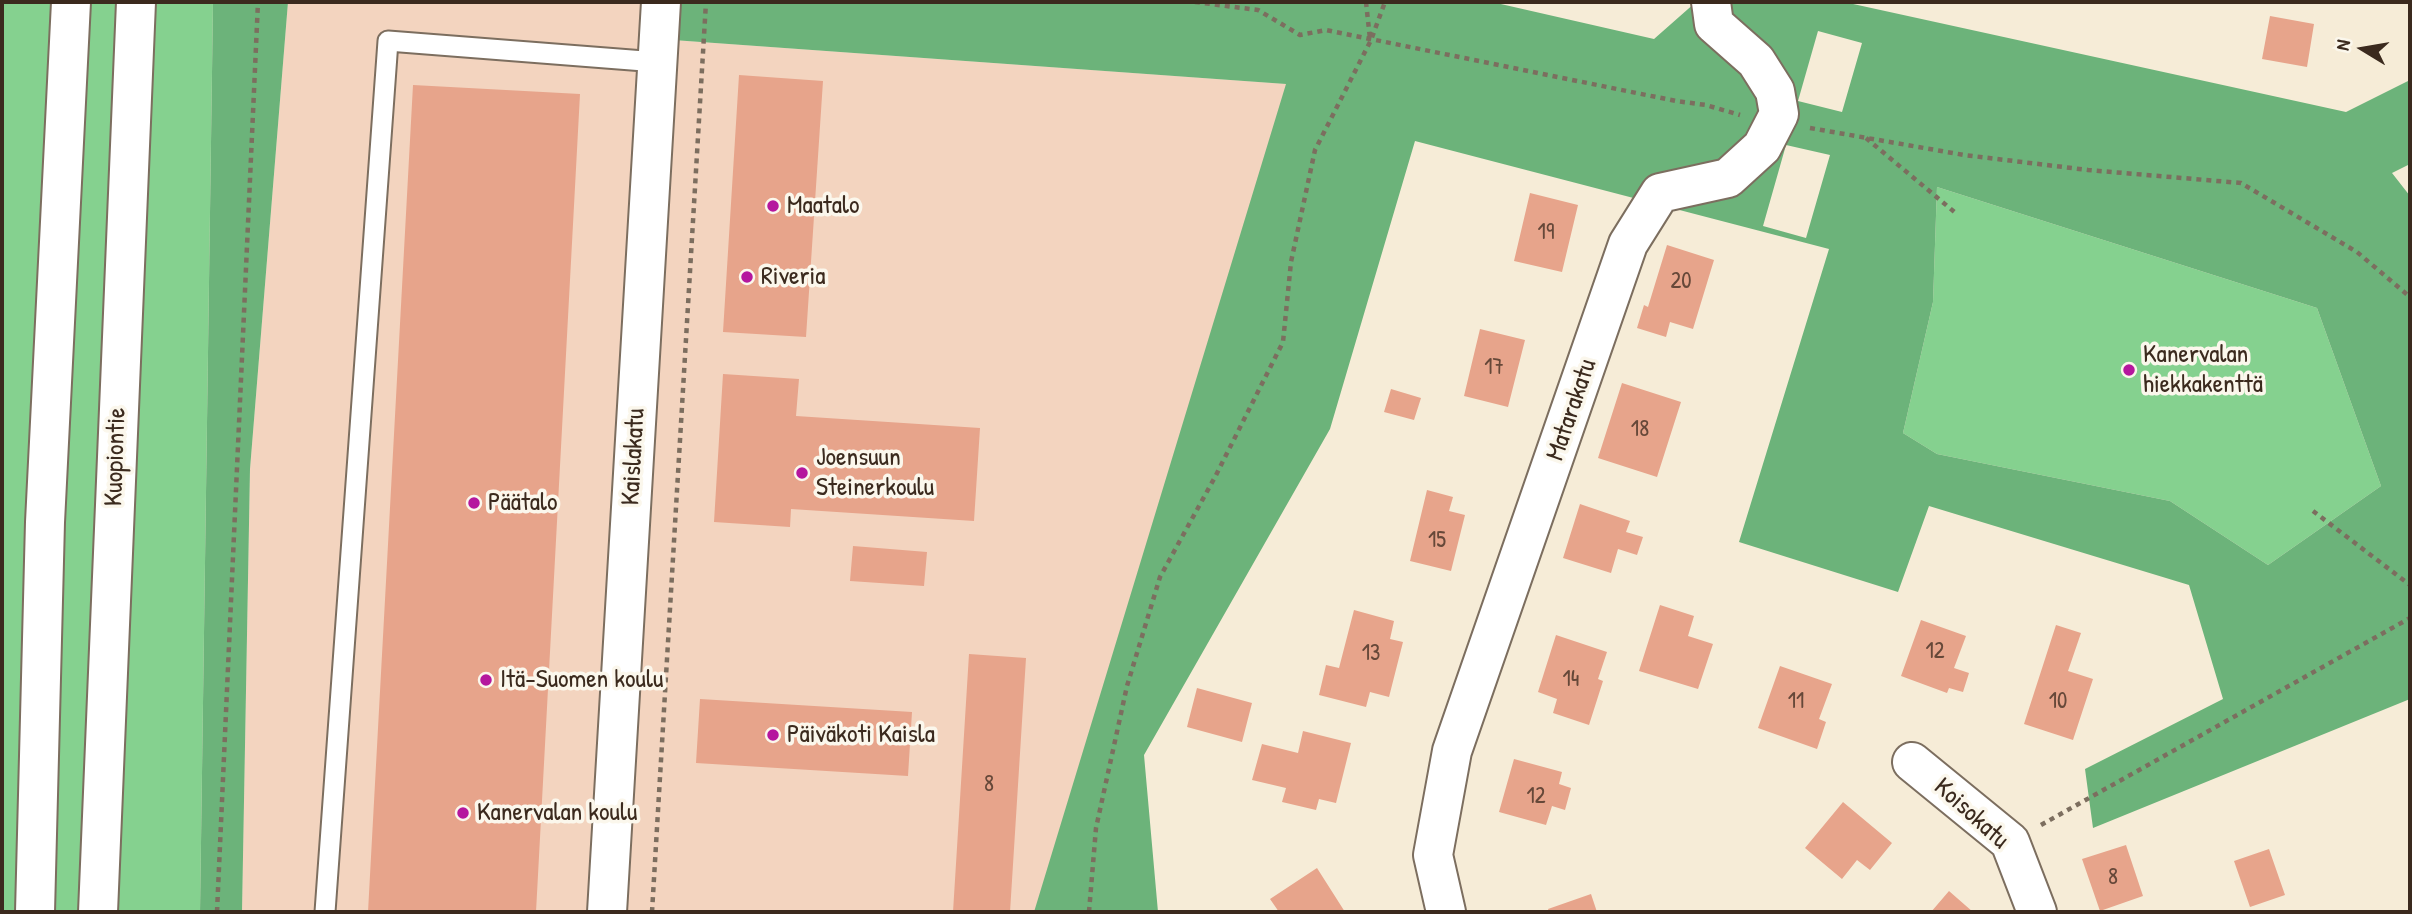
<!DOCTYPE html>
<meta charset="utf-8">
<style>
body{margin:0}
#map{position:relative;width:2412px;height:914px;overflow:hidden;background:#f6ecd7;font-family:"Patrick Hand",sans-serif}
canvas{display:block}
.frame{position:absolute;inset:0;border:4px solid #3b2a1e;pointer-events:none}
.north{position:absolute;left:2328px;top:14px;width:70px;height:70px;-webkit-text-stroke:5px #fbf7ec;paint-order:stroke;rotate:281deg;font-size:19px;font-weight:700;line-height:28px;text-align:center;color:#3b2a1e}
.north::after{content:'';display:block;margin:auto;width:24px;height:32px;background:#3b2a1e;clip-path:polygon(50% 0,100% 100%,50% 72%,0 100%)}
</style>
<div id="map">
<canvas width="2412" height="914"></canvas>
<div class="frame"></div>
<div class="north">N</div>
</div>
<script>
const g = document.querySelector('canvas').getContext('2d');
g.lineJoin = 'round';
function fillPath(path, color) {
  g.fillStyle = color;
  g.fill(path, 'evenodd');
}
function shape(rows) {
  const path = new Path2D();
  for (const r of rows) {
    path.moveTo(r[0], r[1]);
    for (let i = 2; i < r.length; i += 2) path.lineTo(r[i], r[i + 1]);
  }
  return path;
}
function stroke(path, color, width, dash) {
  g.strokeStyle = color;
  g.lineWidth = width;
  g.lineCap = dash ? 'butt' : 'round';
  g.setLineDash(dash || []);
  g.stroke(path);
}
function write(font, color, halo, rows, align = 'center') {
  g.font = font + ' "Patrick Hand",sans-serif';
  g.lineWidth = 7;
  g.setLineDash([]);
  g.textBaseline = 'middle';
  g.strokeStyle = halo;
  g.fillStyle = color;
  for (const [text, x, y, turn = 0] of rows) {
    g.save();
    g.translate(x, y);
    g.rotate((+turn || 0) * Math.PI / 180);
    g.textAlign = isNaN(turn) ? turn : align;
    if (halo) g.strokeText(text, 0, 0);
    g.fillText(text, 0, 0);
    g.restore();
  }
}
fillPath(shape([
 [288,2,661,2,659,39,1287,84,1035,912,242,912,250,469]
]), '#f3d4bf');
fillPath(shape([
 [2,2,213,2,200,912,2,912],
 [1937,187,2317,308,2381,486,2268,565,2170,501,1937,454,1903,433,1933,302]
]), '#85d18f');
fillPath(shape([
 [213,2,288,2,250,469,242,912,200,912],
 [661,2,1492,2,1654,39,1696,2,1844,2,2346,112,2410,80,2410,164,2392,173,2410,196,2410,699,2093,828,2085,769,2223,699,2189,585,1929,506,1898,592,1739,542,1829,249,1415,141,1330,429,1144,755,1158,912,1034,912,1286,84,659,39],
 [1818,31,1862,43,1842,112,1798,101],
 [1786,145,1830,155,1806,238,1763,226],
 [1937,187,2317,308,2381,486,2268,565,2170,501,1937,454,1903,433,1933,302]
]), '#6cb37a');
fillPath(shape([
 [2270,16,2314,24,2307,67,2262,59],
 [739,75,823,81,806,337,723,332],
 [413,85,580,94,536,912,368,912],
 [1530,193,1578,205,1562,272,1514,261],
 [1667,245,1714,260,1693,329,1670,322,1666,337,1637,328,1644,305,1648,307],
 [1480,329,1525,340,1508,407,1464,396],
 [723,374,799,379,796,416,980,428,974,521,791,509,790,527,714,522],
 [1622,383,1681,402,1657,477,1598,458],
 [1391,389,1421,398,1414,420,1384,412],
 [1427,490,1453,497,1449,511,1465,515,1451,571,1410,561],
 [1580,504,1630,521,1626,532,1643,537,1637,555,1618,549,1611,573,1563,558],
 [853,546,927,552,924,586,850,581],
 [1660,605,1694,616,1688,636,1713,644,1698,689,1639,671],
 [1354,610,1394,621,1390,639,1403,642,1389,697,1370,692,1366,707,1319,695,1326,665,1339,668],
 [1921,620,1966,636,1954,668,1969,673,1963,692,1949,688,1947,693,1901,676],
 [2056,625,2081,633,2068,671,2093,679,2073,740,2024,724],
 [1556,635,1607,652,1598,679,1603,681,1589,725,1553,713,1557,699,1538,692],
 [969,654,1026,658,1010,912,953,912],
 [1780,666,1832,684,1819,719,1826,722,1817,749,1758,728],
 [1197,688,1252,703,1242,742,1187,727],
 [700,699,912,712,908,776,696,763],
 [1303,731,1351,743,1336,803,1319,799,1316,810,1282,802,1286,788,1252,780,1262,744,1298,753],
 [1514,759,1562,772,1559,784,1571,788,1565,810,1552,806,1546,825,1499,812],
 [1843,802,1892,843,1870,870,1857,860,1842,879,1805,848],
 [2126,845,2143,896,2100,911,2082,859],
 [2269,849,2285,895,2250,907,2234,861],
 [1317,868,1345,912,1279,912,1270,899],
 [1949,891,1973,912,1931,912],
 [1591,894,1597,912,1549,912,1548,909]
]), '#e7a48b');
const lane = shape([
 [325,912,388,41,657,62]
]);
const street = shape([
 [1912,762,2010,842,2037,912],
 [607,912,661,2],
 [1446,912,1433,855,1452,751,1628,244,1660,193,1728,178,1762,147,1779,114,1775,91,1756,61,1714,24,1711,2]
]);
const highway = shape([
 [35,912,45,522,71,2],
 [98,912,136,2]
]);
stroke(lane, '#7c6e5f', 23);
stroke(street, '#7c6e5f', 42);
stroke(highway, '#7c6e5f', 42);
stroke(shape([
 [1195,2,1258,10,1300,35,1326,30,1676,101,1706,105,1740,115],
 [1366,2,1370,39],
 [1810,128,1964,155,2088,170,2241,183,2357,252,2410,297],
 [1866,138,1958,215],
 [2313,511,2410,585],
 [2041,825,2410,618],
 [217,912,258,2],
 [652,912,706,2],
 [1089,912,1096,828,1127,686,1160,577,1215,477,1283,342,1291,262,1315,150,1371,40,1385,2]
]), '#7c6e5f', 4.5, [5, 5]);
stroke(lane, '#fff', 19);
stroke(street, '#fff', 38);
stroke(highway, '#fff', 38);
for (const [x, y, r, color] of [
 [773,206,7,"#b5179e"],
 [747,277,7,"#b5179e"],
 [2129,370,7,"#b5179e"],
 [802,473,7,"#b5179e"],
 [474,503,7,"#b5179e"],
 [486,680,7,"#b5179e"],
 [773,735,7,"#b5179e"],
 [463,813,7,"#b5179e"]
]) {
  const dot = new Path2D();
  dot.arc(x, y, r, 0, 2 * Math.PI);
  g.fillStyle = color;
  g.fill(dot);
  stroke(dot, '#fbf7ec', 2.5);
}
write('23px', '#664839', null, [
 ["19",1546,233],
 ["20",1681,282],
 ["17",1494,368],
 ["18",1640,430],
 ["15",1437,541],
 ["12",1935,652],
 ["13",1371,654],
 ["14",1571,680],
 ["11",1796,702],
 ["10",2058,702],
 ["8",989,785],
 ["12",1536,797],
 ["8",2113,878]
]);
write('26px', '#3b2a1e', '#fbf7ec', [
 ["Maatalo",787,206],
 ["Riveria",761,277],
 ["Kanervalan",2143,355],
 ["hiekkakenttä",2143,385],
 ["Joensuun",816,458],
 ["Steinerkoulu",816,488],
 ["Päätalo",488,503],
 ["Itä-Suomen koulu",500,680],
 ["Päiväkoti Kaisla",787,735],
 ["Kanervalan koulu",477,813]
], 'left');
write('26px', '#3b2a1e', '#fbf7ec', [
 ["Matarakatu",1572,410,-71],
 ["Kuopiontie",116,457,-88],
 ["Kaislakatu",634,457,-87],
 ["Koisokatu",1971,814,42]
]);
</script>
